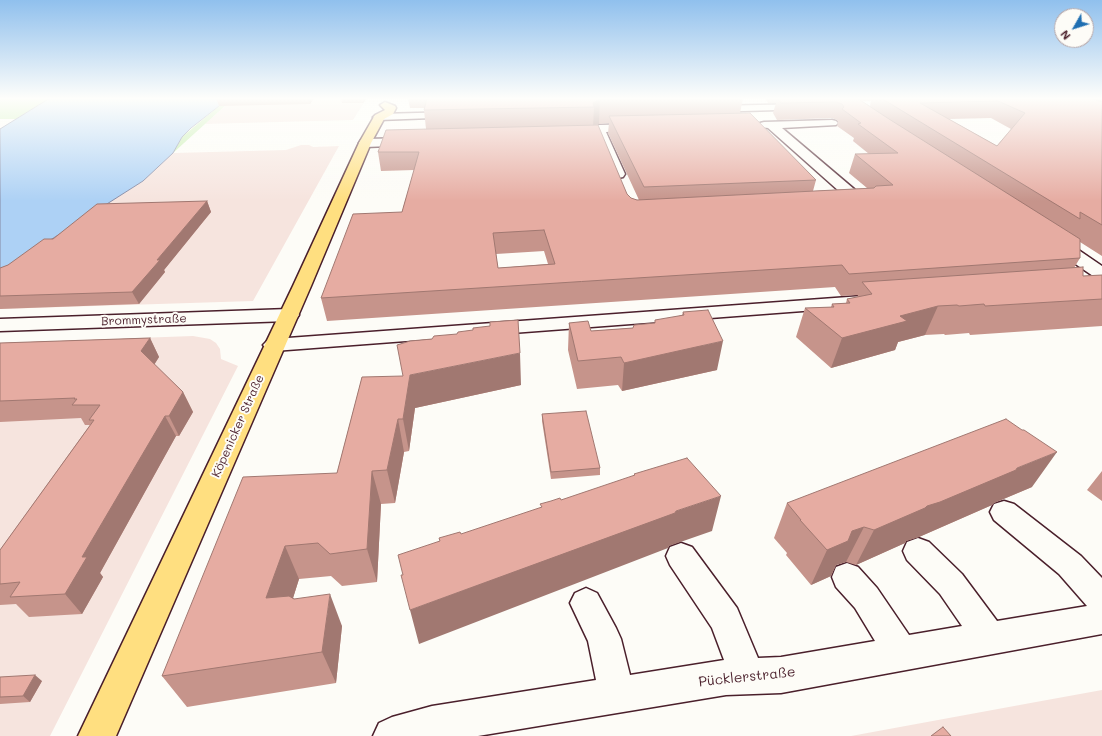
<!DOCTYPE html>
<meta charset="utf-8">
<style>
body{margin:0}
#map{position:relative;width:1102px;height:736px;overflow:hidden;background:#fdfcf7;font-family:Mali,sans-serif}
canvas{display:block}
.north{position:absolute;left:1054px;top:8px;width:40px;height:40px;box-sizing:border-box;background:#fdfcf7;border:1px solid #b5a4a5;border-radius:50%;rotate:231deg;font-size:11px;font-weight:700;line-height:16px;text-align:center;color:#4a1f2b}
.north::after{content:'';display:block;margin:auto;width:14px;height:18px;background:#1f6fb2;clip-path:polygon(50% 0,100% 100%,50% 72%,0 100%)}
</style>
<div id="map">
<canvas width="1102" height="736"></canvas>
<div class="north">N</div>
</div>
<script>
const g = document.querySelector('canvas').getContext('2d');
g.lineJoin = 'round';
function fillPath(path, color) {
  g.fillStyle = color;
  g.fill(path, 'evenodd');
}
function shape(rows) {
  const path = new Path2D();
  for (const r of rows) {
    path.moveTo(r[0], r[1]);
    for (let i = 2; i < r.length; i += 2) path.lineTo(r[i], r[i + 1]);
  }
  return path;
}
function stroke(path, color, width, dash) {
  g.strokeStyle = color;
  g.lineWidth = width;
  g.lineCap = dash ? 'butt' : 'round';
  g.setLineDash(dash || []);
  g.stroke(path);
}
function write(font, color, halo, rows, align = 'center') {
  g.font = font + ' Mali,sans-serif';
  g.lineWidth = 4;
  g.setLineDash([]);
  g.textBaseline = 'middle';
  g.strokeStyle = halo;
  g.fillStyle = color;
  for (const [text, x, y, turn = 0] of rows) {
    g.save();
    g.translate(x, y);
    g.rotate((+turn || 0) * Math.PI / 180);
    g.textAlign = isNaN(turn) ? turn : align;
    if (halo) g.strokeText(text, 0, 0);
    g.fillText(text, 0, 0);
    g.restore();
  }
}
fillPath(shape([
 [226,98,367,98,353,120,205,124,225,106,219,106],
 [301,145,309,145,313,147,339,146,253,301,0,309,0,272,143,181,173,153,286,150],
 [193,336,210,339,216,343,220,349,221,359,238,366,50,736,0,736,0,343],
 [1102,690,1102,736,851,736,1036,702]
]), '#f6e4de');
fillPath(shape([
 [0,98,50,98,17,119,0,119],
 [226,105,205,124,173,153,182,137,219,106]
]), '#c2eda9');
const water = shape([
 [50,98,226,98,219,106,191,128,182,137,173,153,143,181,0,272,0,129,50,98]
]);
fillPath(water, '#add1f5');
stroke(water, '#858aa4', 1);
const minor = shape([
 [805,104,810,107,809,109,711,112,706,109,711,106,805,104],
 [455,112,459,113,461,115,459,117,379,120,373,117,379,114,455,112],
 [832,120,836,121,838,123,836,125,782,128,867,200,869,203,867,206,862,207,849,206,847,203,849,200,768,128,760,127,758,125,760,123,764,122,832,120],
 [639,124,643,126,645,128,643,130,606,132,625,174,623,177,618,178,613,177,593,129,595,127,599,125,639,124],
 [412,138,416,139,418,142,416,145,365,147,361,146,359,143,361,140,365,139,412,138],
 [1055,237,1061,238,1102,266,1102,279,1096,278,1049,246,1047,242,1049,238,1055,237],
 [862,296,869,298,872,302,869,306,274,351,267,349,263,345,267,341,274,339,862,296],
 [289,309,296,311,299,315,296,319,289,321,0,331,0,319,289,309],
 [1004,501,1014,504,1081,556,1102,578,1102,634,781,693,726,695,478,736,373,736,379,723,392,717,432,706,596,680,588,641,570,603,575,593,586,588,597,593,616,628,621,639,630,675,724,660,712,628,670,565,666,556,670,547,681,543,692,547,737,608,758,658,781,657,875,641,855,608,836,587,832,577,836,567,847,563,858,567,877,588,909,635,962,626,940,594,907,560,903,551,907,542,918,538,929,542,962,574,997,621,1087,606,1059,574,994,520,990,512,994,504,1004,501]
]);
const major = shape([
 [385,102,395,106,396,108,393,114,384,119,371,143,311,286,116,736,78,736,293,286,359,143,375,115,385,110,380,105,385,102]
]);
stroke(minor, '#4a1f2b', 3);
stroke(major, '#4a1f2b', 3);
fillPath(minor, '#fdfcf7');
fillPath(major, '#ffdf80');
fillPath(shape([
 [216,98,314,98,310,104,219,106],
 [341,98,367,98,363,103,342,103],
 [408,98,743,98,740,113,816,180,813,191,867,188,849,173,855,154,869,154,853,141,854,138,837,126,838,122,837,120,832,118,777,120,773,113,776,103,768,103,765,98,1102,98,1102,256,1080,242,1080,258,1074,268,1083,276,1102,275,1102,326,970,335,969,333,945,335,944,334,925,335,898,342,895,350,831,368,796,337,805,308,831,307,832,304,846,303,847,299,857,297,858,295,841,296,835,287,327,321,321,298,402,212,414,170,381,171,378,152,426,129,424,110,424,108,410,108],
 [862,101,871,101,870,106],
 [991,118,1011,129,997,146,949,119],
 [609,123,608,133,639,200,637,200,631,198,627,194,596,125,599,124],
 [544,251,548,264,498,268,496,254],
 [207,201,211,212,164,270,165,272,139,304,0,309,0,268,8,265,53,239],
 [683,312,717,370,622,391,618,385,577,389,568,350,569,323,591,331,633,328,655,323,682,315],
 [150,338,159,357,154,365,183,392,193,412,179,436,176,436,100,573,103,577,82,614,29,617,16,604,0,605,0,550,90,425,85,425,81,418,0,422,0,343],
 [362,377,521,385,415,408,409,451,404,452,395,503,381,504,377,582,342,586,331,576,299,579,293,598,342,626,336,683,187,707,162,676,337,473],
 [542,414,600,468,600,475,551,479,542,421],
 [1102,471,1102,501,1087,490],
 [1032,487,994,503,992,505,919,537,906,541,905,543,856,565,846,562,836,565,831,576,811,585,786,555,787,553,774,538,787,503],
 [0,677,42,681,30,702,0,704]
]), '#c6948b');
fillPath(shape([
 [308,98,314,98,310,104],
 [363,98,367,98,363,103],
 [600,99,599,124,593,127,594,107,593,103],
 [207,201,211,212,164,270,165,272,139,304,132,292,157,260],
 [938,306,925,335,898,342,895,350,831,368,842,338,900,316],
 [150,338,159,357,150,371,141,351],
 [723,341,717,370,622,391,624,363],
 [520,353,521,385,415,408,409,451,403,419,410,375],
 [183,392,193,412,179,436,169,416],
 [165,416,176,436,100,573,103,577,82,614,65,594,82,557],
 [398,419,404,452,395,503,387,470],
 [1057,452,1032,487,994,503,992,505,919,537,906,541,905,543,856,565,874,530,927,506,1017,468],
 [372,471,381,504,377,582,367,549],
 [721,496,712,531,669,546,668,548,419,644,410,610,676,511],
 [864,527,846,562,836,565,831,576,811,585,827,550,852,531],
 [285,546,299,579,283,630,266,598],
 [330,594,342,626,336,683,322,652],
 [35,675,42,681,30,702,23,696]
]), '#a17871');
const building = shape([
 [427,98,632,98,600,99,593,103,594,107,424,110,427,98],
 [777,98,857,98,889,119,1080,239,1080,258,849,274,842,265,321,298,353,214,402,212,419,152,378,152,386,130,598,125,627,194,631,198,637,200,874,188,876,186,893,185,855,154,898,153,858,124,861,123,842,109,844,107,842,104,836,102,781,103,777,98],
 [544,230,555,264,498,268,493,233,544,230],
 [881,98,1091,98,1102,102,1102,225,1080,212,1080,219,881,98],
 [998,101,1025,113,997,146,920,103,998,101],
 [750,113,816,180,644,187,609,116,750,113],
 [207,201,157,260,160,260,132,292,0,296,0,268,8,265,44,239,53,239,97,204,207,201],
 [1083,267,1083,276,1102,275,1102,299,985,306,984,304,959,306,957,305,938,306,900,316,907,321,842,338,805,308,834,307,832,304,850,303,847,299,872,294,862,282,1083,267],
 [708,310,723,341,624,363,621,357,578,361,569,323,588,321,591,331,633,328,634,325,655,323,655,320,684,315,683,312,708,310],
 [518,320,520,353,410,375,403,419,398,419,387,470,372,471,367,549,330,554,318,543,285,546,266,598,289,596,294,599,330,594,322,652,162,676,243,477,337,473,362,377,403,376,397,345,410,341,432,339,434,336,457,334,458,332,473,330,473,328,490,326,490,322,518,320],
 [150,338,141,351,183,392,169,416,165,416,82,557,87,557,65,594,10,597,20,582,0,584,0,550,94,420,89,420,100,405,72,405,77,399,74,399,75,398,0,401,0,343,150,338],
 [586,411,600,468,551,472,542,414,586,411],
 [1006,419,1022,430,1024,430,1057,452,1017,468,1016,470,940,502,927,506,925,508,874,530,864,527,852,531,848,541,827,550,800,520,801,520,787,503,1006,419],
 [687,458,721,496,676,511,675,513,410,610,401,575,403,575,398,555,440,541,439,538,460,532,461,534,542,507,540,504,551,501,560,498,561,500,635,475,634,474,687,458],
 [35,675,23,696,0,697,0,677,35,675],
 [943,727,951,736,931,736,943,727]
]);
fillPath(building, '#e6aca2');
stroke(building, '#a17871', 1);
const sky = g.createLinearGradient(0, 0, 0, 201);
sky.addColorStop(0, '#90c0ed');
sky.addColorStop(0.49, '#fefefb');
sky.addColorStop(1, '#fefefb00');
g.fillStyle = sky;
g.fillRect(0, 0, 1102, 201);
write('12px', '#4a1f2b', '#fdfcf7', [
 ["Brommystraße",144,320,-2],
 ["Köpenicker Straße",238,426,-66]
]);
write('14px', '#4a1f2b', '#fdfcf7', [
 ["Pücklerstraße",747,677,-6]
]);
</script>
